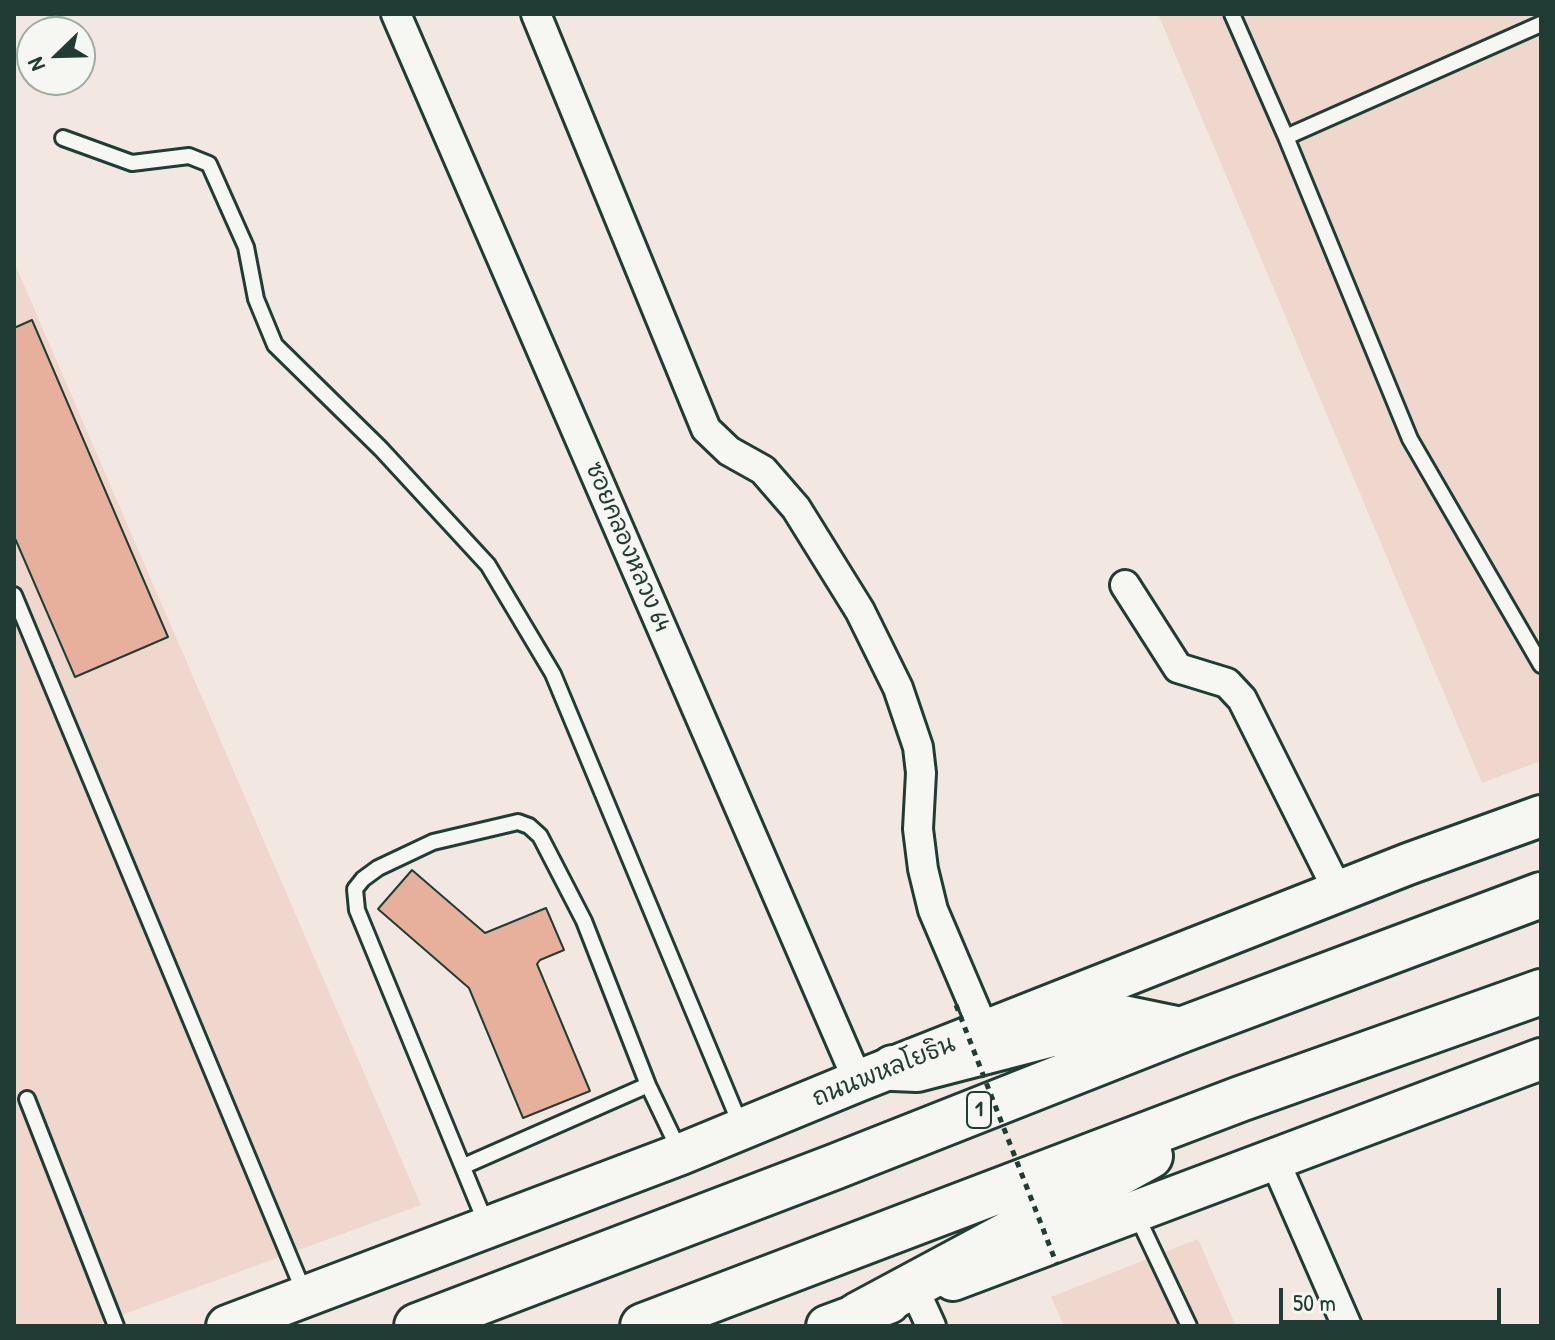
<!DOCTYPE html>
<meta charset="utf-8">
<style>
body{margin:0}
#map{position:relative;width:1555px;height:1340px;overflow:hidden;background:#f3e8e1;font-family:"Patrick Hand",sans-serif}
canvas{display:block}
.frame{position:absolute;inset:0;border:16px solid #1f3d34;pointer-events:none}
.north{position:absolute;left:16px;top:16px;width:80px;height:80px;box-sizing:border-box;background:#f6f6f2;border:2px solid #a0aca6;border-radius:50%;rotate:247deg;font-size:22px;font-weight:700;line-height:32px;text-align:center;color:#1f3d34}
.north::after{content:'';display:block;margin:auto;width:28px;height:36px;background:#1f3d34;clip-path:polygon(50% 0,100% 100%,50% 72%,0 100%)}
.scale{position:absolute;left:1279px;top:1288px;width:222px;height:36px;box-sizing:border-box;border:4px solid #1f3d34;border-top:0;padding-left:10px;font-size:24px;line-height:28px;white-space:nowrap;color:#1f3d34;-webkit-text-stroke:6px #f6f6f2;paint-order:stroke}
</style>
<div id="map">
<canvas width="1555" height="1340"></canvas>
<div class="frame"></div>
<div class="north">N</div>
<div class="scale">50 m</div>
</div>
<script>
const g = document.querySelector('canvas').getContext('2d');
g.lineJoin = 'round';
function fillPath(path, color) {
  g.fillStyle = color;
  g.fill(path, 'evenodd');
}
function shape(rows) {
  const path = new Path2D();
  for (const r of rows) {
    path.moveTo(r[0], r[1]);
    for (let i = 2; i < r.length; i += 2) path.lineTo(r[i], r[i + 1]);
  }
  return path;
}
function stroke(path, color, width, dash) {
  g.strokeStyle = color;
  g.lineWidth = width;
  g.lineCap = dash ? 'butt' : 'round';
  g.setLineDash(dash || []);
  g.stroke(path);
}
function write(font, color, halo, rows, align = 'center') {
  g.font = font + ' "Patrick Hand","Playpen Sans Thai",sans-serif';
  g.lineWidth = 8;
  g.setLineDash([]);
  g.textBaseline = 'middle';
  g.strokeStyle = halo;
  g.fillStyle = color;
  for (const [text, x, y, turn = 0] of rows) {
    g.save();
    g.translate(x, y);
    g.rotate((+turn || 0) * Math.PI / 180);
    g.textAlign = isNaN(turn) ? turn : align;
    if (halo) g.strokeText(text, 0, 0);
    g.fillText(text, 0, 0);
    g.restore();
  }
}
fillPath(shape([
 [1158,14,1541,14,1541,761,1482,783],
 [14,262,421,1205,92,1326,14,1326],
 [1198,1239,1236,1326,1064,1326,1051,1297]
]), '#efd7cd');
const building = shape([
 [32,320,168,637,75,677,14,536,14,328,32,320],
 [412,870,485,933,546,908,564,950,540,960,537,964,590,1091,523,1118,469,988,378,909,412,870]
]);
fillPath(building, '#e7b09d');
stroke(building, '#1f3d34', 2);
const lane = shape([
 [1232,14,1286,137,1410,439,1541,665],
 [1286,137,1541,24],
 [63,138,132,163,189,156,209,164,246,247,256,299,275,345,381,449,488,565,553,674,741,1126],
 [14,595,304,1292],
 [27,1099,116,1326],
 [464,1166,648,1085],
 [1136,1214,1189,1326],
 [487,1226,357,910,355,889,363,879,378,868,433,842,518,822,529,826,540,836,584,921,648,1085,680,1152]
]);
const street = shape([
 [396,14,858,1081],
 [536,14,706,429,729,451,763,470,796,508,860,611,898,688,918,747,921,773,918,829,923,869,933,910,985,1032],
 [1125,585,1178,668,1227,683,1242,699,1339,893],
 [1274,1159,1347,1326],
 [916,1293,931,1326]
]);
const secondary = shape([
 [953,1280,1541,1059],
 [227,1326,681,1154,858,1081,1408,864,1541,816],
 [827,1326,889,1303]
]);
const highway = shape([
 [893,1068,917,1069,1118,1017,1181,1030],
 [858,1315,1007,1235,1150,1156],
 [417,1326,834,1167,1181,1030,1541,895],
 [643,1326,1240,1099,1541,992]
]);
stroke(lane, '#1f3d34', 20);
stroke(street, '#1f3d34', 34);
stroke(secondary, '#1f3d34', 46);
stroke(highway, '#1f3d34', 50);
stroke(lane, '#f6f6f2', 14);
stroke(street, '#f6f6f2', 28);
stroke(secondary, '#f6f6f2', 40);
stroke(highway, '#f6f6f2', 44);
stroke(shape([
 [956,1005,1057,1265]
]), '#1f3d34', 5, [6, 6]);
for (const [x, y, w] of [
 [979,1110,24]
]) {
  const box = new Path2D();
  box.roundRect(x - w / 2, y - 18, w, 36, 6);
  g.fillStyle = '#f6f6f2';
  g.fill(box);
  stroke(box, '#1f3d34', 2);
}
write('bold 22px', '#1f3d34', null, [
 ["1",979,1110]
]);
write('24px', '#1f3d34', '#f6f6f2', [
 ["ซอยคลองหลวง 64",627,547,67],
 ["ถนนพหลโยธิน",884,1072,-22]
]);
</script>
